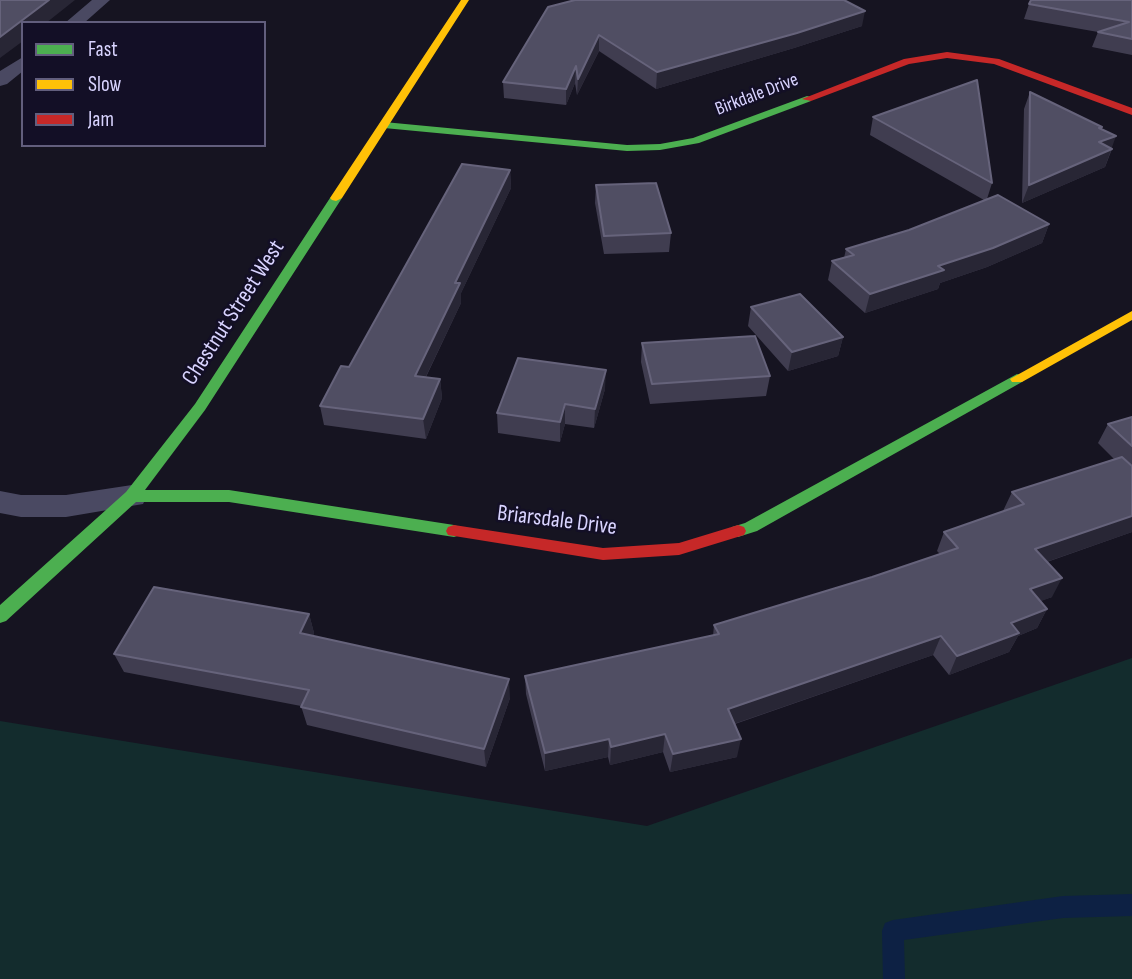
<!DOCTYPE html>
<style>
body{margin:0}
#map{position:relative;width:1132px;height:979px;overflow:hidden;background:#161421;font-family:"Sofia Sans Condensed",sans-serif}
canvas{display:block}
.legend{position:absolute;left:21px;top:21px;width:245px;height:126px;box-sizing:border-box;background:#130f26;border:2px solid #625e7d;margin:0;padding:9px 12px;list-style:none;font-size:21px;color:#d9d4ff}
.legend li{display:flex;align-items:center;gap:14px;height:35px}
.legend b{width:35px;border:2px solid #625e7d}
</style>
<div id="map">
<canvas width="1132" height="979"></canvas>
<ul class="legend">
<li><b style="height:9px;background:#4caf50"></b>Fast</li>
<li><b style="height:9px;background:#ffc107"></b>Slow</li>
<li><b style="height:9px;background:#c62828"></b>Jam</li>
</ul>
</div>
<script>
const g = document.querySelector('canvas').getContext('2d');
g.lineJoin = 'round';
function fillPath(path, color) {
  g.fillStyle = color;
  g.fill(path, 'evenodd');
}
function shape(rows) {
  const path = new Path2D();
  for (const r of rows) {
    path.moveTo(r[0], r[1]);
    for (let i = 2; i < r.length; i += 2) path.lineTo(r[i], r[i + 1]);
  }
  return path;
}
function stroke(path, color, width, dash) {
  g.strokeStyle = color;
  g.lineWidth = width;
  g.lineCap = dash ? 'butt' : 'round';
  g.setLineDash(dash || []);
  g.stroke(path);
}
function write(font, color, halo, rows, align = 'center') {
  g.font = font + ' "Sofia Sans Condensed",sans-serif';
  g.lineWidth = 5;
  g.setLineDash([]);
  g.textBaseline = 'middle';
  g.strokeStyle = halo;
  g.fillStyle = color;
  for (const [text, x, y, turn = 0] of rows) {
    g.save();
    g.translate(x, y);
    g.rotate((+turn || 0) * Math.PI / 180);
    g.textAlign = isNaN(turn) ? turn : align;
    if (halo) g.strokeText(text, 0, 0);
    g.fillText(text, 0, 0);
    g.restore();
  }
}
fillPath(shape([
 [1132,658,1132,979,0,979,0,721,647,826]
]), '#132c2d');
fillPath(shape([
 [1132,894,1132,916,1063,918,904,940,905,979,883,979,882,931,885,923,893,920,1063,896,1132,894]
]), '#0d2144');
fillPath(shape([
 [92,0,110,0,84,23,65,23,92,0],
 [23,57,23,71,7,84,0,86,0,71,23,57],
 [132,485,143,488,147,496,143,504,66,517,21,517,0,513,0,491,21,495,66,495,132,485]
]), '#4a4962');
fillPath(shape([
 [807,96,811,97,811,101,699,143,660,150,627,151,384,128,379,125,384,122,627,145,660,144,693,138,807,96],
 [336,195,342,198,205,410,145,490,229,490,454,525,460,527,462,531,460,535,454,537,229,502,136,502,6,621,0,623,0,605,126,492,195,404,330,198,336,195],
 [1017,374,1022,376,1024,379,1022,382,757,531,738,537,732,535,730,531,732,527,745,523,1017,374]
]), '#4caf50');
fillPath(shape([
 [461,0,469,0,342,198,336,201,332,200,330,198,461,0],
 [1132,311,1132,320,1022,382,1012,382,1010,379,1132,311]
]), '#ffc107');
fillPath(shape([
 [947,52,999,59,1132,108,1132,115,994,64,947,58,909,64,811,101,802,99,904,59,947,52],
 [454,525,603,548,679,543,738,525,744,527,746,531,744,535,679,555,603,560,448,535,446,531,448,527,454,525]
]), '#c62828');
fillPath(shape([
 [1132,0,1132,55,1092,47,1098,32,1024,19,1029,4],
 [548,7,862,26,794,48,656,89,599,51,577,95,575,83,566,105,504,98,503,82],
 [1030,92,1102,127,1101,129,1112,149,1105,167,1022,203,1024,109],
 [873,117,992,183,987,199,1049,224,1042,243,987,267,940,283,938,289,865,313,828,280,832,261,844,258,846,249,909,230,984,200,870,135],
 [510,170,511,188,461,293,461,303,426,377,440,379,442,398,426,439,324,425,320,406],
 [596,185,671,233,669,252,604,254,595,203],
 [751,307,843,337,838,356,788,371,748,326],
 [642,343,770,376,766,396,650,404,641,362],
 [605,389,594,428,565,424,560,442,498,433,497,413],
 [1132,417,1132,532,1047,562,1052,597,1040,601,1047,609,1037,628,1018,636,1009,652,949,675,933,655,735,724,737,757,670,772,663,752,610,765,608,757,545,771,526,694,525,676,713,636,714,625,872,577,940,554,937,551,944,532,1003,511,1012,492,1114,459,1098,443,1108,424],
 [309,614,314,633,313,636,510,698,486,767,307,725,301,706,124,672,114,654]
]), '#403d50');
fillPath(shape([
 [49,0,75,0,46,23,23,23,23,41,0,58,0,37],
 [865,11,862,26,794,48,656,89,657,72],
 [599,35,599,51,577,95,578,79],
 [576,66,575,83,566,105,566,89],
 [1116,136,1105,167,1022,203,1029,185,1099,142],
 [510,170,511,188,461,293,461,303,417,395,415,376,455,283],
 [1049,224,1042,243,987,267,940,283,938,289,865,313,870,294,938,266],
 [843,337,838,356,788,371,792,352],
 [606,370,605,389,594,428,595,409],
 [440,379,442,398,426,439,423,419],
 [565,404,565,424,560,442,560,422],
 [1132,516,1132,532,1026,569,1035,549],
 [1062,578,1052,597,1020,609,1030,589],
 [1047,609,1037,628,1018,636,1009,652,949,675,957,656,1011,623],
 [309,614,314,633,305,652,300,633],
 [941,636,933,655,725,727,728,709],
 [509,679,510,698,486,767,484,749],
 [665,734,663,752,610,765,611,747],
 [609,739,608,757,545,771,545,753],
 [741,739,737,757,670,772,673,754]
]), '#282635');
const building = shape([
 [0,0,49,0,0,37,0,0],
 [575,0,844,0,865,11,797,33,657,72,599,35,578,79,576,66,566,89,503,82,548,7,575,0],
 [1031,0,1132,0,1132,39,1098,32,1129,22,1029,4,1031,0],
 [977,80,992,183,873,117,977,80],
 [1030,92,1102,127,1099,128,1116,136,1099,142,1112,149,1029,185,1030,92],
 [462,164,510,170,455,283,460,283,415,376,440,379,423,419,320,406,341,366,349,367,462,164],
 [656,183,671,233,604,236,596,185,656,183],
 [998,195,1049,224,993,248,938,266,944,270,870,294,832,261,854,255,846,249,909,230,998,195],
 [800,294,843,337,792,352,751,307,800,294],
 [755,336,770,376,652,384,642,343,755,336],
 [518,358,606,370,595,409,565,404,560,422,497,413,518,358],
 [1132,417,1132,446,1108,424,1132,417],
 [1122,457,1132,466,1132,516,1035,549,1062,578,1030,589,1047,609,1011,623,1019,633,957,656,941,636,728,709,741,739,673,754,665,734,611,747,609,739,545,753,525,676,719,634,714,625,872,577,958,548,944,532,1024,504,1012,492,1122,457],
 [154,587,309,614,300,633,509,679,484,749,301,707,309,690,114,654,154,587]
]);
fillPath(building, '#504e63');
stroke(building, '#66637b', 2);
write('19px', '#d9d4ff', '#130f26', [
 ["Birkdale Drive",757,95,-21]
]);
write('23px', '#d9d4ff', '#130f26', [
 ["Chestnut Street West",234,313,-57],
 ["Briarsdale Drive",557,521,7]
]);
</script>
